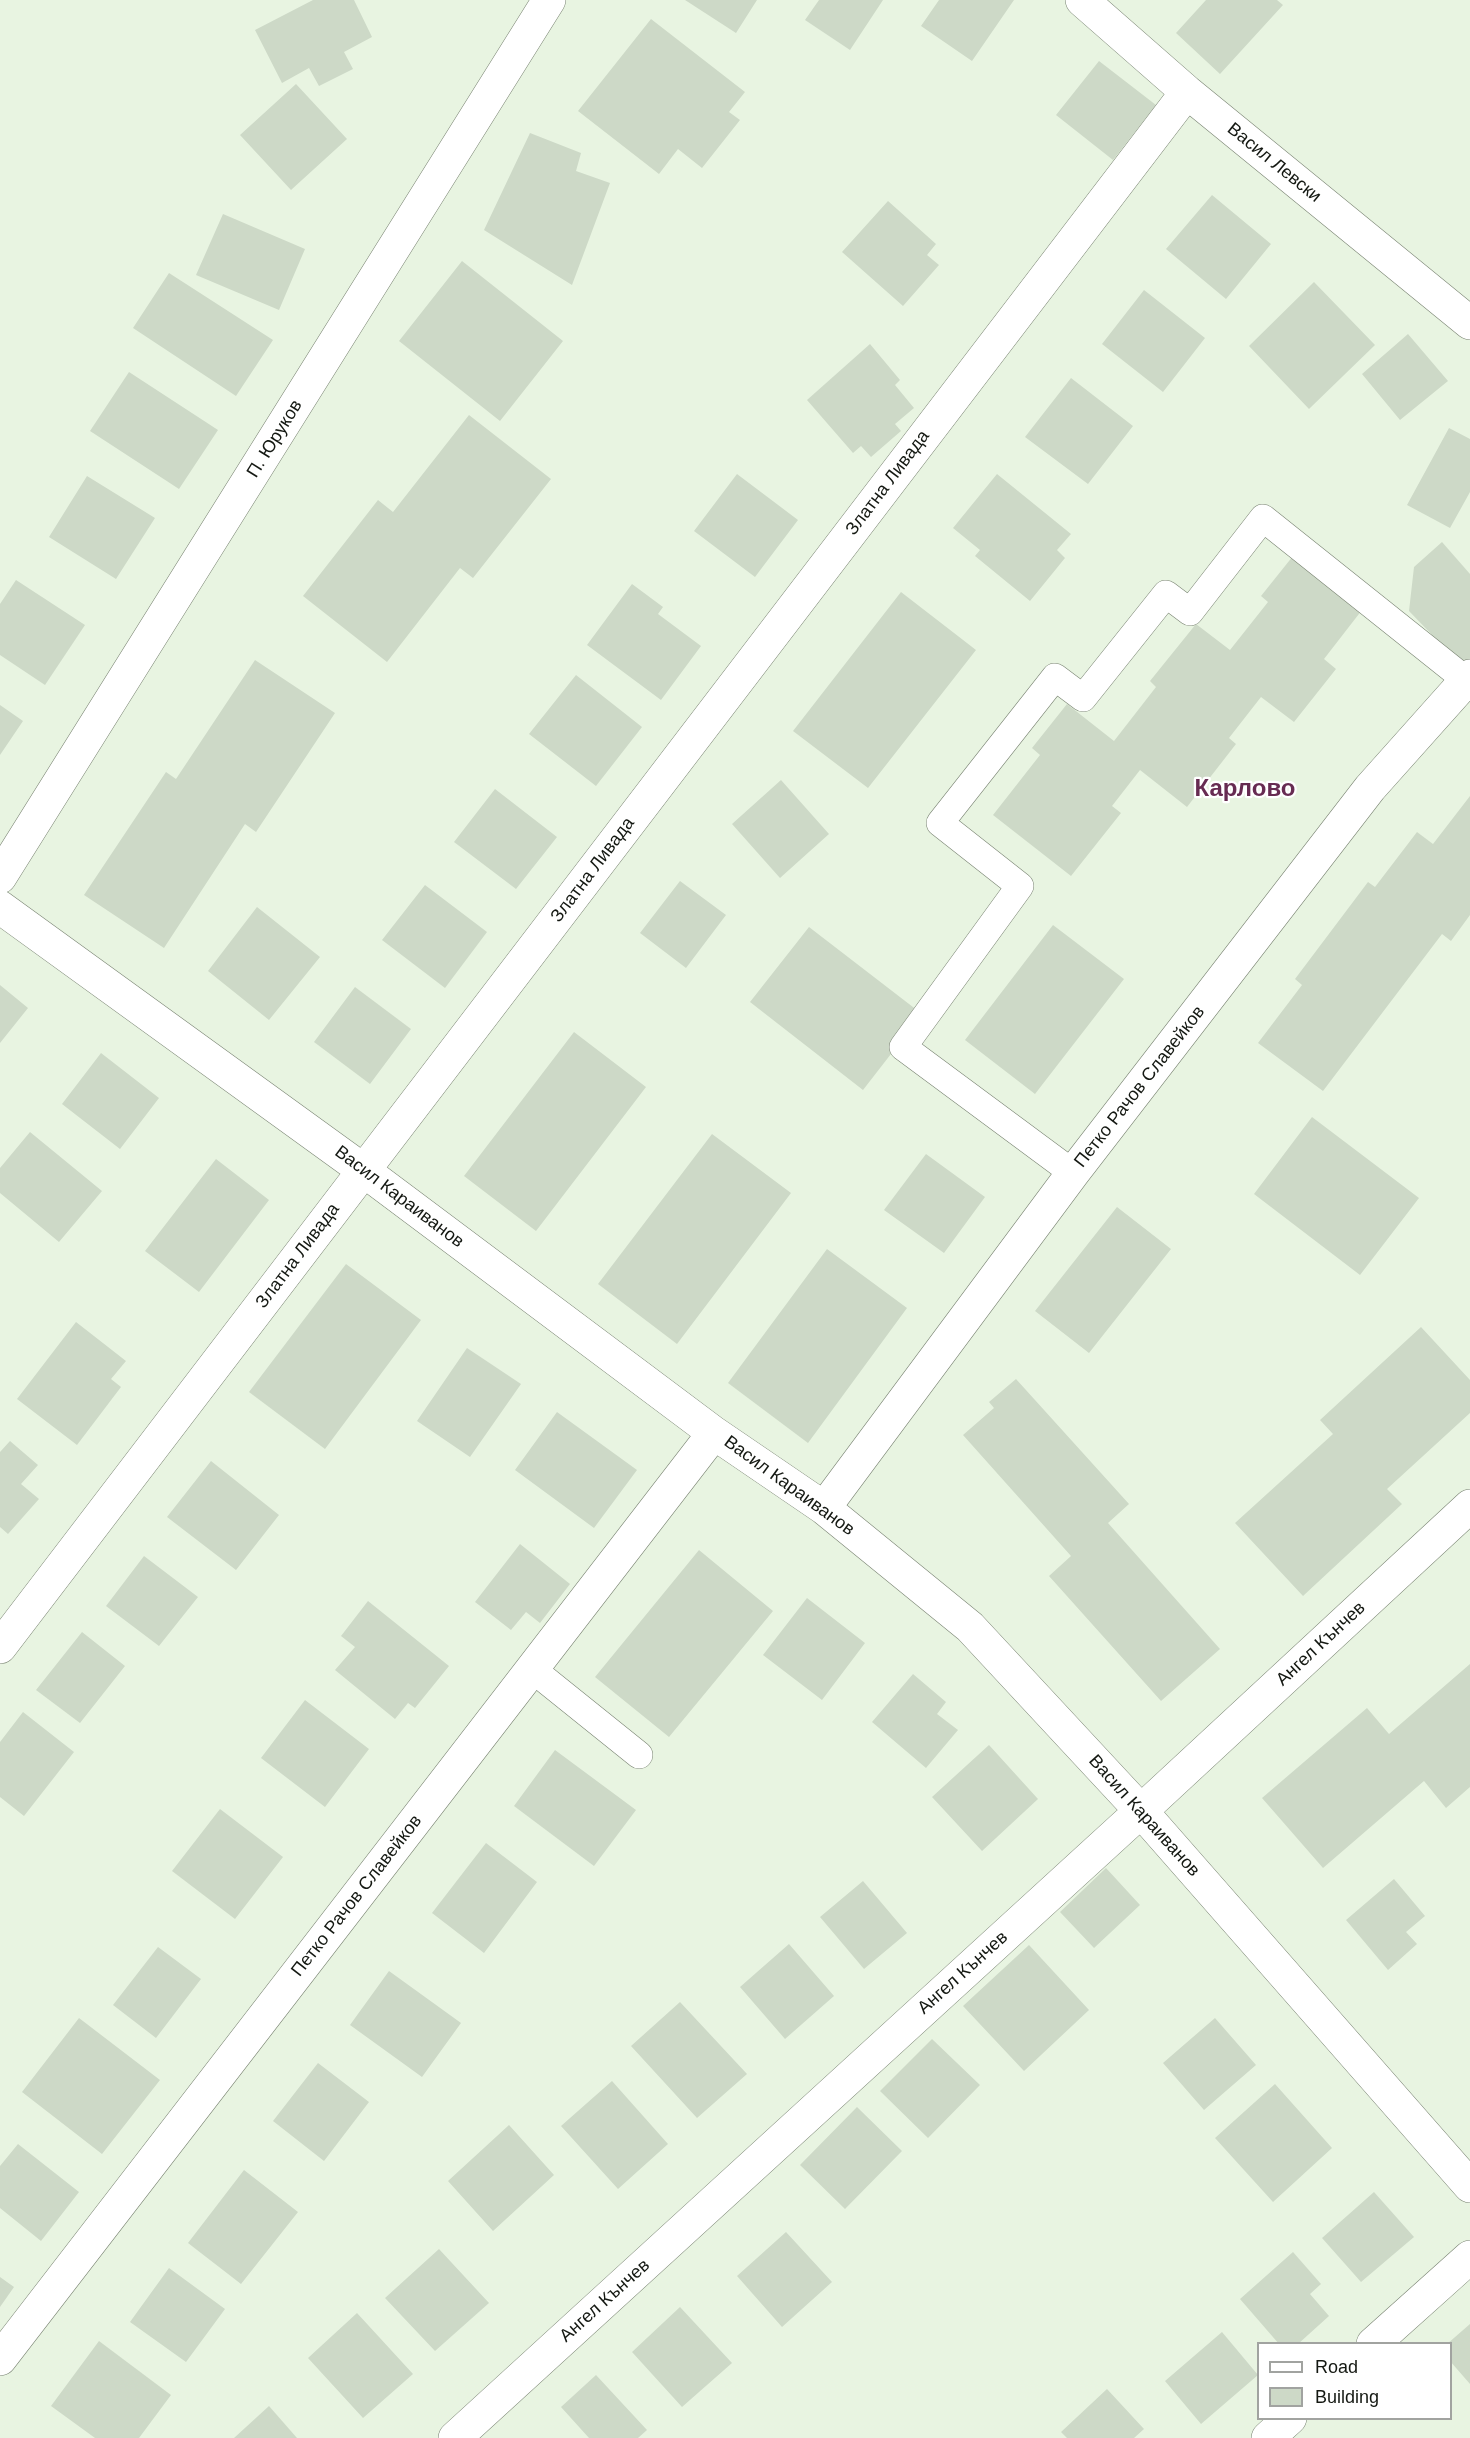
<!DOCTYPE html>
<meta charset="utf-8">
<style>
body{margin:0}
#map{position:relative;width:1470px;height:2438px;overflow:hidden;background:#e8f4e1;font-family:Arial,sans-serif}
canvas{display:block}
.legend{position:absolute;left:1257px;top:2342px;width:195px;height:78px;box-sizing:border-box;background:#fff;border:2px solid #a1a3a0;margin:0;padding:8px 10px;list-style:none;font-size:18px;color:#141812}
.legend li{display:flex;align-items:center;gap:12px;height:30px}
.legend b{width:30px;border:2px solid #a1a3a0}
</style>
<div id="map">
<canvas width="1470" height="2438"></canvas>
<ul class="legend">
<li><b style="height:8px;background:#fff"></b>Road</li>
<li><b style="height:16px;background:#cdd9c7"></b>Building</li>
</ul>
</div>
<script>
const g = document.querySelector('canvas').getContext('2d');
g.lineJoin = 'round';
function fillPath(path, color) {
  g.fillStyle = color;
  g.fill(path, 'evenodd');
}
function shape(rows) {
  const path = new Path2D();
  for (const r of rows) {
    path.moveTo(r[0], r[1]);
    for (let i = 2; i < r.length; i += 2) path.lineTo(r[i], r[i + 1]);
  }
  return path;
}
function stroke(path, color, width, dash) {
  g.strokeStyle = color;
  g.lineWidth = width;
  g.lineCap = dash ? 'butt' : 'round';
  g.setLineDash(dash || []);
  g.stroke(path);
}
function write(font, color, halo, rows, align = 'center') {
  g.font = font + ' Arial,sans-serif';
  g.lineWidth = 4.5;
  g.setLineDash([]);
  g.textBaseline = 'middle';
  g.strokeStyle = halo;
  g.fillStyle = color;
  for (const [text, x, y, turn = 0] of rows) {
    g.save();
    g.translate(x, y);
    g.rotate((+turn || 0) * Math.PI / 180);
    g.textAlign = isNaN(turn) ? turn : align;
    if (halo) g.strokeText(text, 0, 0);
    g.fillText(text, 0, 0);
    g.restore();
  }
}
fillPath(shape([
 [313,0,354,0,372,37,344,52,353,69,319,86,309,68,282,83,255,30],
 [685,0,757,0,736,33],
 [819,0,883,0,850,50,805,20],
 [939,0,1014,0,972,61,921,26],
 [1206,0,1277,0,1283,5,1220,74,1176,33],
 [651,19,745,92,729,112,740,120,702,168,678,149,659,174,578,111],
 [1099,61,1156,105,1113,160,1056,115],
 [296,84,347,139,291,190,240,135],
 [530,133,581,153,576,171,610,183,572,285,484,230],
 [1212,195,1271,244,1226,299,1166,249],
 [888,201,936,244,927,255,939,265,903,306,842,252],
 [223,214,305,249,279,310,196,275],
 [462,261,563,341,500,421,399,341],
 [169,273,273,340,236,396,133,328],
 [1314,282,1375,345,1309,409,1249,346],
 [1144,290,1205,338,1163,392,1102,344],
 [1408,334,1448,381,1400,420,1362,374],
 [870,344,900,380,895,385,914,408,895,424,901,431,871,457,861,446,853,453,807,400],
 [129,372,218,430,179,489,90,431],
 [1071,378,1133,426,1088,484,1025,437],
 [469,415,551,479,473,578,460,568,387,662,303,596,378,500,393,512],
 [1449,428,1470,439,1470,492,1450,528,1407,505],
 [737,474,798,520,755,577,694,531],
 [997,474,1071,534,1057,550,1065,558,1030,601,975,556,980,550,953,528],
 [87,476,155,518,116,579,49,537],
 [1442,542,1470,574,1470,662,1464,668,1409,611,1414,567],
 [1293,556,1362,610,1324,659,1336,669,1294,722,1261,697,1229,738,1236,744,1187,807,1140,770,1112,806,1121,813,1071,876,993,815,1040,755,1032,748,1067,704,1114,741,1156,687,1150,681,1196,624,1230,650,1268,602,1261,596],
 [16,580,85,625,45,685,0,655,0,604],
 [632,584,663,607,658,614,701,646,661,700,587,645],
 [901,592,976,650,868,788,793,731],
 [255,660,335,713,256,832,245,824,164,948,84,895,166,772,176,779],
 [576,675,642,727,596,786,529,734],
 [0,705,23,721,0,755],
 [781,780,829,834,780,878,732,824],
 [495,789,557,837,516,889,454,842],
 [1470,796,1470,915,1451,941,1442,934,1323,1091,1258,1043,1302,985,1295,979,1368,882,1375,887,1417,832,1433,844],
 [680,881,726,915,686,968,640,933],
 [425,885,487,932,445,988,382,940],
 [257,907,320,957,269,1020,208,971],
 [1053,925,1124,979,1035,1094,965,1040],
 [809,927,922,1014,863,1090,750,1002],
 [0,985,28,1008,0,1043],
 [355,987,411,1029,370,1084,314,1042],
 [574,1032,646,1087,536,1231,464,1176],
 [101,1053,159,1098,120,1149,62,1104],
 [1312,1117,1419,1198,1360,1275,1254,1194],
 [30,1132,102,1191,59,1242,0,1193,0,1168],
 [712,1134,791,1193,677,1344,598,1284],
 [926,1154,985,1197,944,1253,884,1210],
 [216,1159,269,1200,199,1292,145,1251],
 [1117,1207,1171,1249,1089,1353,1035,1311],
 [827,1249,907,1308,808,1443,728,1383],
 [346,1264,421,1320,325,1449,249,1392],
 [76,1322,126,1361,111,1379,121,1387,77,1445,17,1399],
 [1421,1327,1470,1380,1470,1413,1387,1489,1402,1504,1303,1596,1235,1523,1333,1434,1320,1420],
 [467,1348,521,1384,470,1457,417,1421],
 [1016,1379,1129,1504,1108,1523,1220,1649,1161,1701,1049,1576,1071,1556,963,1435,994,1408,989,1402],
 [557,1412,637,1470,594,1528,515,1470],
 [10,1441,38,1465,21,1484,39,1499,8,1534,0,1527,0,1452],
 [211,1461,279,1515,236,1570,167,1517],
 [520,1544,570,1584,540,1623,526,1612,511,1630,475,1602],
 [699,1550,773,1611,669,1737,595,1677],
 [144,1556,198,1597,159,1646,106,1606],
 [807,1598,865,1643,822,1700,763,1655],
 [368,1601,449,1666,415,1708,408,1703,395,1719,335,1670,355,1647,341,1636],
 [82,1632,125,1666,80,1723,36,1690],
 [1470,1664,1470,1787,1446,1808,1424,1781,1323,1868,1262,1798,1367,1708,1389,1734],
 [913,1674,946,1702,937,1714,958,1730,926,1768,872,1722],
 [305,1700,369,1749,325,1807,261,1758],
 [23,1712,74,1752,24,1816,0,1797,0,1742],
 [989,1745,1038,1799,982,1851,932,1797],
 [555,1750,636,1810,594,1866,514,1806],
 [220,1809,283,1857,235,1919,172,1871],
 [486,1843,537,1882,484,1953,432,1913],
 [1106,1868,1140,1905,1094,1948,1060,1912],
 [1394,1879,1425,1916,1406,1932,1417,1944,1388,1970,1346,1920],
 [863,1881,907,1933,864,1969,820,1917],
 [789,1944,834,1996,785,2039,740,1987],
 [1029,1945,1089,2010,1024,2071,963,2006],
 [158,1947,201,1979,156,2038,113,2005],
 [389,1971,461,2023,422,2077,350,2025],
 [680,2002,747,2074,697,2118,631,2046],
 [79,2018,160,2080,102,2154,22,2092],
 [1215,2018,1256,2065,1204,2110,1163,2063],
 [932,2039,980,2085,928,2138,880,2091],
 [318,2063,369,2102,324,2161,273,2121],
 [612,2081,668,2144,618,2189,561,2126],
 [1275,2084,1332,2148,1273,2202,1215,2138],
 [857,2107,902,2151,845,2209,800,2165],
 [509,2125,554,2175,493,2231,448,2181],
 [18,2144,79,2192,41,2241,0,2208,0,2166],
 [244,2170,298,2212,241,2284,188,2243],
 [1374,2192,1414,2237,1361,2282,1322,2238],
 [786,2232,832,2282,782,2327,737,2276],
 [439,2249,489,2303,435,2351,385,2298],
 [1293,2252,1321,2284,1310,2294,1329,2316,1298,2344,1279,2344,1240,2299],
 [169,2268,225,2309,186,2362,130,2322],
 [0,2277,14,2287,0,2307],
 [680,2307,732,2363,682,2407,632,2352],
 [357,2313,413,2374,363,2418,308,2358],
 [1470,2324,1470,2384,1450,2361,1450,2344,1447,2344],
 [1222,2332,1258,2375,1201,2424,1165,2381],
 [99,2341,171,2395,139,2438,95,2438,51,2406],
 [596,2375,647,2430,638,2438,589,2438,561,2407],
 [1107,2389,1144,2429,1134,2438,1067,2438,1061,2432],
 [269,2406,297,2438,234,2438]
]), '#cdd9c7');
const lane = shape([
 [1073,1173,903,1047,1020,886,940,823,1055,677,1083,698,1166,594,1190,612,1263,518,1466,680],
 [532,1669,639,1755]
]);
const street = shape([
 [1082,0,1187,92,1470,323],
 [0,877,549,0],
 [0,907,363,1170,714,1433,824,1508,970,1627,1141,1811,1470,2186],
 [824,1508,1073,1173,1370,788,1470,676],
 [0,1647,1187,92],
 [1373,2344,1470,2257],
 [0,2359,714,1433],
 [455,2438,1141,1811,1470,1506],
 [1268,2438,1290,2418]
]);
stroke(lane, '#788271', 28);
stroke(street, '#788271', 34);
stroke(lane, '#fff', 27);
stroke(street, '#fff', 33);
write('18px', '#141812', '#fff', [
 ["Васил Левски",1274,163,39],
 ["П. Юруков",275,439,-58],
 ["Златна Ливада",888,483,-53],
 ["Златна Ливада",593,870,-53],
 ["Петко Рачов Славейков",1140,1087,-52],
 ["Васил Караиванов",399,1197,37],
 ["Златна Ливада",298,1256,-53],
 ["Васил Караиванов",789,1486,36],
 ["Ангел Кънчев",1321,1644,-43],
 ["Васил Караиванов",1144,1816,48],
 ["Петко Рачов Славейков",357,1896,-52],
 ["Ангел Кънчев",963,1973,-42],
 ["Ангел Кънчев",605,2301,-42]
]);
write('bold 24px', '#672b52', '#fff', [
 ["Карлово",1245,789]
]);
</script>
